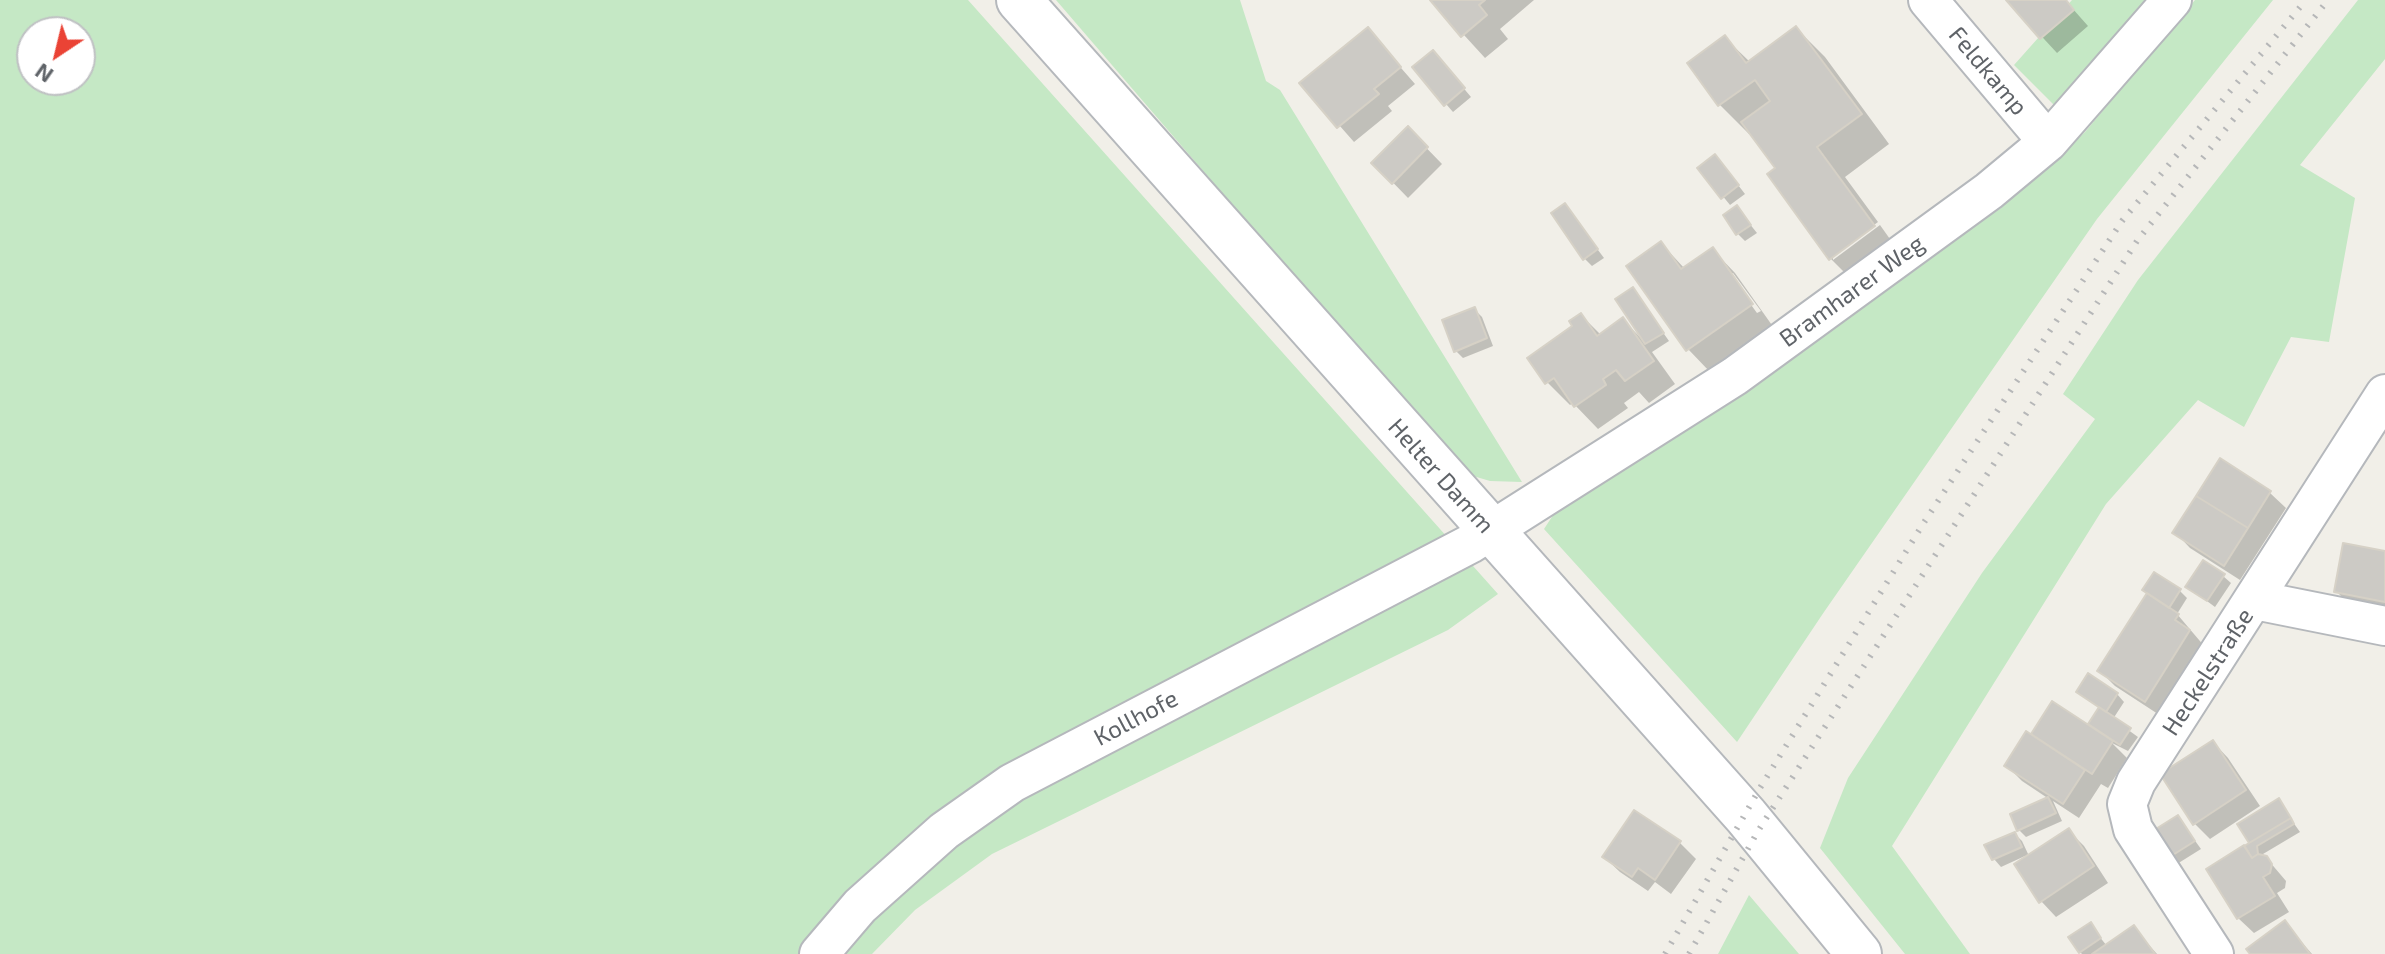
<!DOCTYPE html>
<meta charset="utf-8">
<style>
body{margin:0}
#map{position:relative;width:2385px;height:954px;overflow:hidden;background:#f1efe8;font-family:"Exo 2",sans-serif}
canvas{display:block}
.north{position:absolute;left:16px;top:16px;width:80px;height:80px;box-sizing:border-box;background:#fff;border:2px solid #bfc1c3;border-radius:50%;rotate:215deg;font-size:22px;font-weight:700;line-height:32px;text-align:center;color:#5f6368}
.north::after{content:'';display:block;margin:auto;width:28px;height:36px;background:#ea4335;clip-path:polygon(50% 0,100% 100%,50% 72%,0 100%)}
</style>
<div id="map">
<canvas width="2385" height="954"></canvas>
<div class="north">N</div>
</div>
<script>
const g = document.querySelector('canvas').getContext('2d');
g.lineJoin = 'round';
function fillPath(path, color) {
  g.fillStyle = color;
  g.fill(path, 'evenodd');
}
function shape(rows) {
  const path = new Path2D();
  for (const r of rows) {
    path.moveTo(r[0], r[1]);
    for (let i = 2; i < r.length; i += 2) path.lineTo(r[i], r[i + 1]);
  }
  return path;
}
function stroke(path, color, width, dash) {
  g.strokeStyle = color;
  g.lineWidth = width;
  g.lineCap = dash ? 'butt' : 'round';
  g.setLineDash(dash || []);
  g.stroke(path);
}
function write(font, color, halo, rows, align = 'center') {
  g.font = font + ' "Exo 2",sans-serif';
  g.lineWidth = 6;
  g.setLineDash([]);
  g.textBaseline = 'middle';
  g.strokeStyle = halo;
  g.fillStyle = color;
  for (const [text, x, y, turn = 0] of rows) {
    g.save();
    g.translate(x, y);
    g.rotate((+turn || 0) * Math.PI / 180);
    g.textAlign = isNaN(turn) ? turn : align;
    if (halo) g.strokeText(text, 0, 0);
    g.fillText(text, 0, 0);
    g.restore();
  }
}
fillPath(shape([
 [0,0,968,0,1498,594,1448,630,992,854,915,910,872,954,0,954],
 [32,32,80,32,80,80,32,80],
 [1056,0,1240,0,1266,81,1280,90,1522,482,1490,481,1463,473],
 [2072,0,2149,0,2056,107,2014,65],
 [2195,0,2273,0,2097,219,1824,612,1737,742,1544,529,1563,500,2001,208,2085,132],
 [2358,0,2385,0,2385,59,2300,165,2355,198,2329,342,2291,337,2244,427,2198,400,2106,504,1892,846,1970,954,1905,954,1820,848,1848,778,1982,573,2095,419,2063,394,2138,280],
 [1749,895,1799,954,1718,954]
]), '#c5e8c5');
fillPath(shape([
 [1432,0,1534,0,1500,29,1508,39,1485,58],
 [2008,0,2065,0,2088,26,2057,53],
 [1796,28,1825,57,1889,144,1845,177,1878,222,1833,255,1833,260,1880,225,1902,256,1860,288,1831,259,1770,175,1778,169,1751,132,1749,134,1720,105,1690,64,1725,38,1750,62],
 [1368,30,1415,84,1388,106,1392,111,1354,142,1302,83],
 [1440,60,1471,97,1453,112,1446,104],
 [1408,129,1442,164,1408,198,1374,163],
 [1722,164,1745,194,1730,205,1700,168],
 [1565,206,1604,258,1592,266,1585,259],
 [1737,208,1757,233,1745,241,1738,234],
 [1661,243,1685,269,1713,250,1735,273,1774,328,1710,372,1688,349],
 [1728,273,1733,273,1761,311,1757,313],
 [1633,290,1669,341,1652,352,1675,384,1649,403,1639,392,1624,403,1628,408,1598,429,1573,403,1570,405,1547,382,1581,315,1601,335,1623,320,1642,339],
 [1474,309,1482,317,1493,346,1463,358,1456,351],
 [2221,461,2270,493,2286,508,2240,580,2190,548,2175,532],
 [2385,553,2385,613,2352,607,2336,591],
 [2223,576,2231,583,2215,607,2188,587],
 [2180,591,2187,598,2177,614,2205,647,2161,716,2115,686,2100,671],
 [2078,692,2117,694,2124,702,2113,719,2138,737,2128,751,2112,743,2127,758,2108,788,2101,784,2079,818,2053,801,2062,821,2026,837,2018,829,2012,815,2049,799,2022,781,2006,765,2032,737,2053,704,2097,731,2090,724,2100,708],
 [2213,742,2228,758,2260,806,2210,839,2194,823],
 [2278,801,2300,832,2263,854,2286,881,2285,888,2277,893,2289,912,2254,933,2238,918,2251,842,2240,824],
 [1634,812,1680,843,1696,859,1671,894,1655,882,1648,891,1620,872,1604,857],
 [2178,817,2201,849,2177,864,2170,857],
 [2068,830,2084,846,2108,883,2056,917,2041,901,2025,856,2001,867,1994,859,2015,834,2022,841,2029,856],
 [2285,923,2312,954,2252,954],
 [2090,925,2107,946,2134,928,2157,954,2082,954,2080,952]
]), '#0003');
const building = shape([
 [1430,0,1485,0,1479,5,1487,15,1461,37,1430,0],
 [2006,0,2066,0,2074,10,2040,39,2006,0],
 [1796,26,1862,114,1817,147,1875,226,1829,260,1767,174,1775,168,1741,122,1770,101,1755,80,1718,106,1687,63,1725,35,1746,63,1796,26],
 [1368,27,1401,67,1374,89,1379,94,1337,128,1299,83,1368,27],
 [1433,50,1465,88,1444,106,1412,67,1433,50],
 [1408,126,1428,147,1392,184,1371,163,1408,126],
 [1715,154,1739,185,1721,199,1697,168,1715,154],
 [1565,203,1598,249,1583,260,1551,213,1565,203],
 [1737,205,1751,225,1736,235,1723,215,1737,205],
 [1661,241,1681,269,1713,247,1753,304,1686,351,1626,266,1661,241],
 [1633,287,1664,333,1645,344,1615,299,1633,287],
 [1475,307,1487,338,1454,352,1442,320,1475,307],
 [1581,313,1597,336,1623,317,1654,361,1625,381,1616,370,1603,379,1606,385,1574,407,1554,378,1545,384,1527,358,1572,326,1569,321,1581,313],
 [2220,458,2271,491,2248,528,2196,496,2220,458],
 [2196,496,2248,528,2224,566,2172,533,2196,496],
 [2343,543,2385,551,2385,602,2334,592,2343,543],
 [2203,560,2225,574,2207,601,2185,587,2203,560],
 [2154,572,2181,589,2169,608,2142,590,2154,572],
 [2147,593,2179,614,2175,620,2190,630,2145,702,2097,671,2147,593],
 [2088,673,2118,693,2106,712,2076,692,2088,673],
 [2052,701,2113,741,2092,774,2031,734,2052,701],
 [2099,707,2131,728,2120,745,2088,724,2099,707],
 [2026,731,2085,770,2063,804,2004,766,2026,731],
 [2213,740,2246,790,2193,825,2160,774,2213,740],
 [2048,797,2056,813,2017,831,2010,814,2048,797],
 [2279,798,2291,818,2249,843,2237,824,2279,798],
 [1634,810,1681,841,1655,880,1638,868,1632,877,1602,857,1634,810],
 [2178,815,2195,841,2168,858,2151,832,2178,815],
 [2291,818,2294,824,2257,846,2258,854,2252,858,2244,846,2291,818],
 [2069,828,2094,866,2039,903,2014,864,2069,828],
 [2015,832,2022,847,1992,860,1984,845,2015,832],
 [2244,845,2252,858,2258,854,2267,856,2272,864,2270,873,2263,877,2275,896,2237,919,2206,869,2244,845],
 [2285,920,2310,954,2250,954,2246,949,2285,920],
 [2091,922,2101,938,2079,953,2068,937,2091,922],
 [2134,925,2155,954,2092,954,2134,925]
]);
fillPath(building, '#cccac5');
stroke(building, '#d6d1c6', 2);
const minor = shape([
 [1928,0,2048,142],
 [2255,600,2385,626],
 [819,954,860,906,944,831,1012,783,1470,544,1735,376,1989,191,2048,142,2172,0],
 [2214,954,2133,829,2127,804,2136,782,2385,394]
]);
const tertiary = shape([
 [1019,0,1746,816,1859,954]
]);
stroke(minor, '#b5b8bc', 42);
stroke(tertiary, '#b5b8bc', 48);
stroke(minor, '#fff', 38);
stroke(tertiary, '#fff', 44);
stroke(shape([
 [1665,954,1760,788,1923,524,2122,221,2306,0],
 [1689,954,1758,831,2137,241,2328,0]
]), '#b6b7b8', 6, [2, 10]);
write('24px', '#5f6368', '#fff', [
 ["Feldkamp",1988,71,50],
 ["Bramharer Weg",1852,291,-36],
 ["Helter Damm",1441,476,48],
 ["Heckelstraße",2208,672,-57],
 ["Kollhofe",1136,718,-28]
]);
</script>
